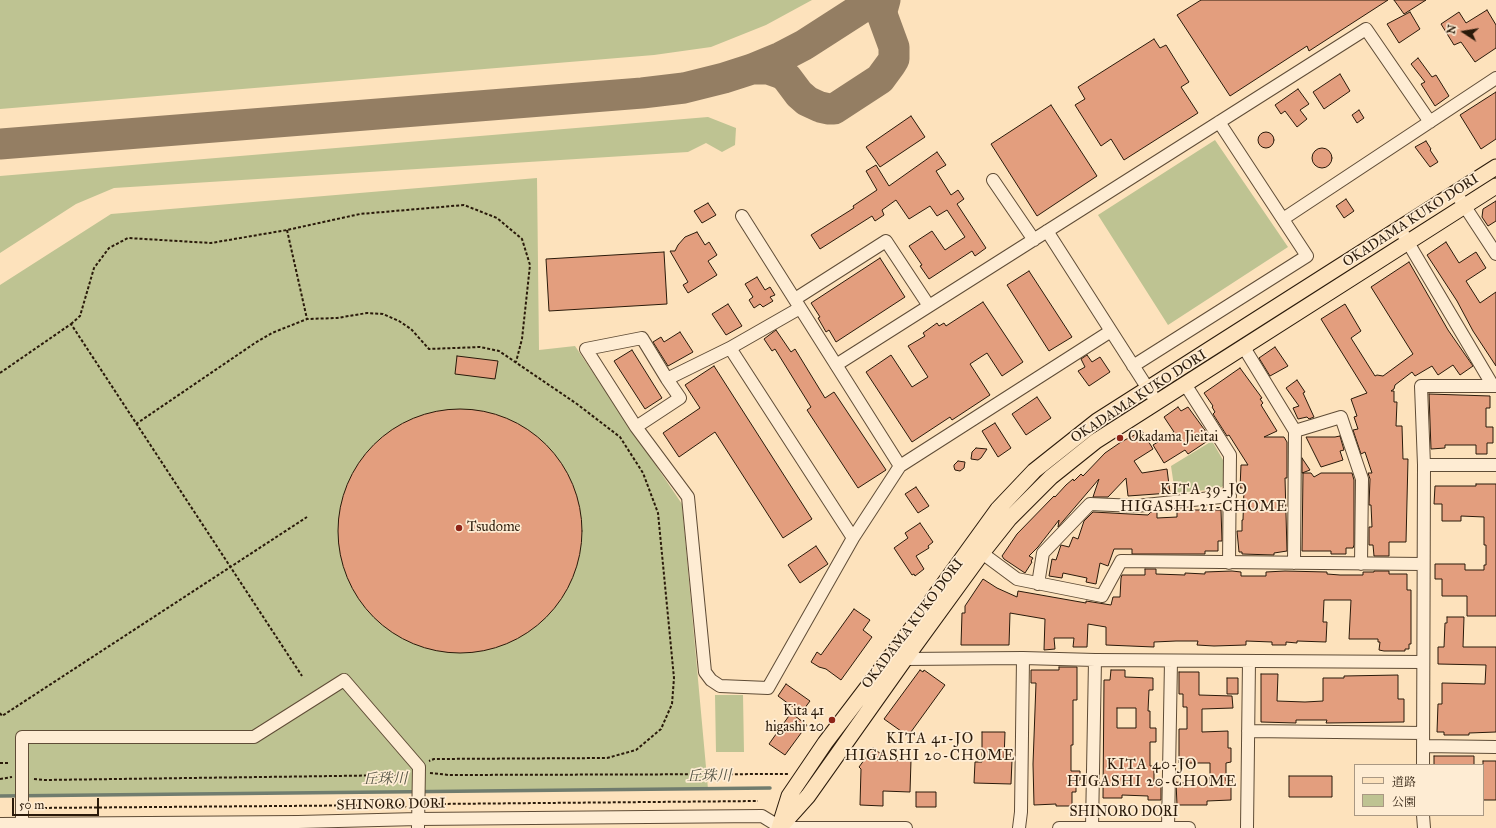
<!DOCTYPE html>
<meta charset="utf-8">
<style>
body{margin:0}
#map{position:relative;width:1496px;height:828px;overflow:hidden;background:#fde2bc;font-family:"IM FELL Great Primer","Noto Serif JP",serif}
canvas{display:block}
.legend{position:absolute;left:1354px;top:764px;width:130px;height:52px;box-sizing:border-box;background:#feecd3;border:1px solid #a99883;margin:0;padding:5px 7px;list-style:none;font-size:12px;color:#2a1a0a}
.legend li{display:flex;align-items:center;gap:8px;height:20px}
.legend b{width:20px;border:1px solid #a99883}
.north{position:absolute;left:1444px;top:12px;width:40px;height:40px;-webkit-text-stroke:3px #feecd3;paint-order:stroke;rotate:282deg;font-size:11px;font-weight:700;line-height:16px;text-align:center;color:#2a1a0a}
.north::after{content:'';display:block;margin:auto;width:14px;height:18px;background:#2a1a0a;clip-path:polygon(50% 0,100% 100%,50% 72%,0 100%)}
.scale{position:absolute;left:12px;top:798px;width:87px;height:18px;box-sizing:border-box;border:2px solid #2a1a0a;border-top:0;padding-left:5px;font-size:12px;line-height:14px;white-space:nowrap;color:#2a1a0a;-webkit-text-stroke:3px #feecd3;paint-order:stroke}
</style>
<div id="map">
<canvas width="1496" height="828"></canvas>
<ul class="legend">
<li><b style="height:5px;background:#fde2bc"></b>道路</li>
<li><b style="height:11px;background:#bec392"></b>公園</li>
</ul>
<div class="north">N</div>
<div class="scale">50 m</div>
</div>
<script>
const g = document.querySelector('canvas').getContext('2d');
g.lineJoin = 'round';
function fillPath(path, color) {
  g.fillStyle = color;
  g.fill(path, 'evenodd');
}
function shape(rows) {
  const path = new Path2D();
  for (const r of rows) {
    if (r.length === 3) {
      path.moveTo(r[0] + r[2], r[1]);
      path.arc(r[0], r[1], r[2], 0, 2 * Math.PI);
      continue;
    }
    path.moveTo(r[0], r[1]);
    for (let i = 2; i < r.length; i += 2) path.lineTo(r[i], r[i + 1]);
  }
  return path;
}
function stroke(path, color, width, dash) {
  g.strokeStyle = color;
  g.lineWidth = width;
  g.lineCap = dash ? 'butt' : 'round';
  g.setLineDash(dash || []);
  g.stroke(path);
}
function write(font, color, halo, rows, align = 'center') {
  g.font = font + ' "IM FELL Great Primer","Noto Serif JP",serif';
  g.lineWidth = 3.5;
  g.setLineDash([]);
  g.textBaseline = 'middle';
  g.strokeStyle = halo;
  g.fillStyle = color;
  for (const [text, x, y, turn = 0] of rows) {
    g.save();
    g.translate(x, y);
    g.rotate((+turn || 0) * Math.PI / 180);
    g.textAlign = isNaN(turn) ? turn : align;
    if (halo) g.strokeText(text, 0, 0);
    g.fillText(text, 0, 0);
    g.restore();
  }
}
fillPath(shape([
 [0,0,812,0,766,25,711,47,654,55,0,109],
 [708,117,736,128,735,145,722,152,706,143,688,152,114,188,76,204,0,253,0,176],
 [1215,140,1288,247,1168,325,1098,215],
 [537,178,539,350,575,346,682,504,708,789,0,796,0,285,111,214],
 [1212,441,1223,460,1223,486,1219,489,1175,493,1171,466],
 [715,695,743,695,744,752,716,752]
]), '#bec392');
stroke(shape([
 [0,796,770,788]
]), '#707c6e', 3.5);
stroke(shape([
 [752,69,768,69,782,74,787,78,799,94,807,101,820,107,829,109,834,109,880,79,891,64,894,59,894,47,883,17,882,11,885,0],
 [0,144,642,93,684,88,724,78,752,69,781,57,804,45,874,0]
]), '#947e63', 31);
const building = shape([
 [1201,0,1388,0,1309,51,1307,46,1230,96,1177,15,1201,0],
 [1394,0,1426,0,1404,14,1394,0],
 [1487,10,1496,25,1496,48,1475,62,1461,42,1454,45,1441,24,1459,12,1466,23,1487,10],
 [1410,12,1420,29,1399,43,1387,24,1410,12],
 [1154,39,1160,48,1166,45,1189,82,1181,87,1198,113,1124,160,1111,139,1101,146,1075,105,1085,99,1078,87,1154,39],
 [1418,58,1432,77,1436,75,1449,96,1435,106,1421,84,1425,82,1411,64,1418,58],
 [1340,74,1350,91,1324,109,1313,92,1340,74],
 [1298,89,1309,104,1300,110,1307,119,1297,127,1285,111,1281,114,1275,105,1298,89],
 [1496,92,1496,139,1481,149,1460,115,1496,92],
 [1051,105,1097,176,1037,216,991,144,1051,105],
 [1359,110,1364,118,1357,123,1352,115,1359,110],
 [911,116,925,137,880,167,866,147,911,116],
 [1266,140,8],
 [1426,141,1431,149,1430,150,1438,162,1430,167,1415,147,1426,141],
 [1322,158,10],
 [937,152,946,165,936,171,951,195,958,190,964,199,957,204,986,248,975,256,972,251,929,279,920,266,922,265,909,246,932,231,945,250,965,237,947,210,937,216,930,206,909,219,896,200,882,210,884,215,875,221,872,216,820,249,811,235,854,208,853,206,877,190,866,171,876,165,889,186,937,152],
 [1346,199,1354,211,1344,218,1336,206,1346,199],
 [1496,201,1496,221,1488,226,1482,217,1483,209,1496,201],
 [708,203,716,215,702,223,694,211,708,203],
 [697,232,705,245,709,242,717,255,708,261,717,275,688,293,683,285,688,282,670,251,675,251,678,245,685,237,697,232],
 [1446,242,1459,263,1476,252,1486,268,1466,281,1480,303,1496,292,1496,366,1473,331,1457,301,1427,255,1446,242],
 [664,252,667,304,549,311,546,259,664,252],
 [880,258,905,297,836,342,829,330,826,332,818,318,820,317,811,303,880,258],
 [1409,262,1448,330,1473,366,1460,375,1453,365,1438,375,1432,366,1415,376,1412,372,1395,385,1394,389,1391,391,1394,391,1394,402,1397,402,1396,426,1402,426,1403,459,1408,459,1406,542,1389,542,1389,556,1374,556,1373,545,1369,545,1369,527,1372,527,1371,505,1369,505,1370,479,1368,473,1372,473,1365,452,1361,454,1353,430,1358,429,1354,417,1357,416,1351,399,1367,393,1321,319,1345,304,1361,331,1351,338,1375,376,1377,375,1383,376,1413,354,1371,287,1409,262],
 [1029,271,1072,337,1049,351,1007,285,1029,271],
 [757,277,765,290,770,287,775,295,770,297,773,301,763,307,760,304,754,308,749,300,753,297,745,284,757,277],
 [983,302,1023,362,1002,376,987,353,970,364,990,395,952,420,950,417,912,442,866,372,891,355,912,387,928,377,908,346,925,336,923,333,937,323,939,326,944,323,946,326,983,302],
 [728,304,742,326,726,335,712,314,728,304],
 [776,330,791,352,795,349,825,398,834,392,886,470,858,488,807,410,811,407,775,349,772,351,764,339,776,330],
 [680,332,693,352,668,366,653,342,661,337,664,342,680,332],
 [1275,347,1288,366,1270,376,1259,358,1275,347],
 [632,350,662,398,645,409,614,361,632,350],
 [1087,355,1092,362,1100,357,1110,372,1089,386,1078,371,1085,367,1081,359,1087,355],
 [457,356,498,361,495,379,455,374,457,356],
 [714,366,812,519,783,538,715,432,679,457,663,433,700,408,685,385,714,366],
 [1240,368,1262,398,1260,399,1263,403,1261,405,1277,431,1264,437,1284,437,1287,442,1287,478,1285,478,1287,551,1274,553,1274,555,1242,554,1242,552,1239,552,1237,531,1242,531,1242,520,1243,520,1244,488,1240,488,1241,465,1248,465,1229,435,1227,436,1213,414,1215,412,1212,407,1213,406,1204,393,1240,368],
 [1297,380,1305,392,1303,393,1314,417,1309,419,1307,417,1298,419,1293,408,1299,406,1286,388,1297,380],
 [1429,394,1490,396,1490,408,1486,408,1486,427,1493,427,1493,443,1487,443,1487,454,1476,454,1476,445,1445,445,1445,448,1431,449,1429,394],
 [1037,397,1051,418,1026,435,1012,414,1037,397],
 [1178,407,1181,411,1188,407,1212,440,1206,442,1188,454,1185,450,1164,463,1153,445,1174,432,1164,417,1178,407],
 [460,531,122],
 [995,423,1011,448,998,457,982,431,995,423],
 [1142,431,1153,449,1134,461,1142,473,1167,469,1170,493,1128,496,1126,478,1108,497,1093,497,1099,479,1058,527,1059,520,1038,547,1029,556,1033,558,1031,561,1032,562,1025,573,1004,559,1002,556,1017,534,1054,496,1055,497,1066,485,1073,479,1074,481,1081,474,1083,476,1105,453,1121,442,1142,431],
 [1340,436,1344,450,1340,451,1343,460,1321,467,1306,437,1335,437,1340,436],
 [976,448,987,449,981,458,978,460,971,459,972,452,976,448],
 [1302,458,1310,470,1302,473,1302,458],
 [958,461,965,462,964,468,960,471,955,470,954,467,954,465,958,461],
 [1303,473,1311,473,1314,477,1321,473,1352,473,1354,480,1354,545,1353,548,1346,548,1346,554,1331,554,1331,551,1302,551,1303,473],
 [1476,484,1496,484,1496,616,1467,616,1467,596,1442,596,1442,579,1435,579,1435,564,1465,564,1465,570,1484,570,1484,565,1486,565,1486,545,1484,545,1484,517,1461,516,1461,521,1442,521,1442,504,1434,504,1435,486,1476,486,1476,484],
 [916,487,929,506,918,513,905,494,916,487],
 [1177,510,1221,510,1222,541,1218,541,1218,551,1205,551,1205,554,1132,554,1132,549,1114,549,1108,566,1100,563,1096,584,1086,582,1087,578,1063,573,1062,578,1049,576,1052,559,1056,560,1061,545,1069,547,1073,537,1078,539,1084,521,1093,512,1148,515,1151,512,1157,511,1157,518,1177,517,1177,510],
 [920,523,933,542,928,546,929,548,916,556,924,569,915,576,914,574,912,575,894,548,908,538,905,533,920,523],
 [816,546,828,564,800,583,788,565,816,546],
 [1145,569,1156,569,1156,574,1185,575,1185,573,1205,574,1205,572,1232,571,1241,572,1241,576,1266,576,1266,572,1285,571,1327,572,1327,574,1340,575,1363,575,1363,572,1374,572,1374,571,1389,571,1389,574,1407,574,1407,590,1411,590,1411,644,1409,644,1409,649,1405,649,1405,651,1384,651,1379,650,1380,642,1378,642,1378,639,1349,639,1351,600,1324,600,1323,622,1327,622,1326,642,1297,641,1297,643,1286,642,1286,645,1272,645,1272,642,1246,641,1246,645,1214,646,1197,645,1198,641,1176,641,1154,642,1154,647,1106,645,1106,627,1088,624,1087,647,1073,647,1074,638,1054,638,1055,649,1044,650,1045,619,1010,613,1009,645,961,645,962,613,965,613,965,606,983,579,997,588,1017,597,1018,591,1086,603,1086,601,1111,605,1113,597,1120,597,1121,578,1122,575,1145,575,1145,569],
 [854,609,870,620,863,630,872,637,841,680,826,669,819,667,811,662,817,652,821,655,854,609],
 [1447,617,1464,617,1463,647,1496,647,1496,732,1469,733,1469,735,1444,735,1444,732,1437,732,1438,704,1442,704,1442,683,1485,684,1486,665,1438,664,1438,647,1444,647,1445,623,1447,623,1447,617],
 [1059,667,1077,667,1077,700,1073,700,1073,745,1071,745,1071,771,1080,771,1080,780,1076,781,1076,792,1072,792,1072,806,1056,806,1056,804,1034,805,1033,764,1036,683,1031,683,1031,670,1059,670,1059,667],
 [920,670,923,672,924,670,945,685,908,736,884,719,920,670],
 [1111,670,1125,670,1125,677,1153,678,1153,690,1149,690,1148,711,1150,711,1150,728,1156,728,1156,742,1150,742,1150,766,1154,766,1154,782,1161,782,1161,800,1148,800,1148,796,1122,795,1122,798,1103,798,1104,680,1110,680,1111,670],
 [1117,708,1136,708,1136,728,1117,728,1117,708],
 [1179,672,1199,672,1199,695,1232,696,1233,708,1202,709,1202,732,1228,731,1228,748,1231,748,1231,762,1226,763,1226,781,1231,781,1231,800,1207,801,1207,805,1177,805,1176,782,1186,783,1186,785,1210,785,1210,763,1179,763,1179,729,1187,729,1187,707,1183,707,1183,694,1179,694,1179,672],
 [1261,674,1278,674,1277,701,1305,702,1323,701,1323,678,1344,678,1344,676,1398,675,1398,699,1404,699,1404,722,1326,723,1327,720,1296,720,1296,723,1261,722,1261,674],
 [1227,678,1238,678,1238,694,1227,694,1227,678],
 [786,684,810,701,801,713,778,696,786,684],
 [791,713,807,725,785,755,769,744,791,713],
 [982,732,1005,732,1004,760,1012,760,1011,784,974,783,975,762,982,762,982,732],
 [873,748,889,760,911,760,910,792,883,791,883,806,860,805,861,769,859,767,873,748],
 [1434,756,1474,756,1474,765,1434,765,1434,756],
 [1483,761,1496,761,1496,800,1483,800,1483,761],
 [1289,776,1332,776,1332,797,1289,797,1289,776],
 [916,792,936,792,936,807,916,807,916,792]
]);
fillPath(building, '#e39e7e');
stroke(building, '#2a1a0a', 1);
const minor = shape([
 [993,180,1034,240],
 [1456,193,1496,254],
 [742,216,900,466,1111,331,1152,395],
 [1283,219,1496,78],
 [1400,229,1493,386],
 [1047,231,1111,331],
 [795,299,886,241,929,306],
 [800,308,730,348,853,538,900,466],
 [1243,346,1295,431,1294,563],
 [836,365,1366,29,1430,122],
 [1133,366,1307,256,1219,122],
 [667,379,642,338,586,349,636,427,688,497,705,672,711,680,720,686,768,688,853,538],
 [1185,384,1230,455,1229,563],
 [636,427,680,398,667,379,730,348],
 [1295,431,1341,417,1362,479,1361,564],
 [1424,465,1496,465],
 [982,553,1017,579,1102,596,1121,561,1423,564],
 [1038,584,1043,553,1090,504,1136,506,1230,496],
 [901,655,905,659,1023,658,1095,660,1423,662],
 [1248,731,1423,733],
 [1423,746,1496,747],
 [1423,765,1424,465,1421,386,1496,386],
 [1423,815,1424,828],
 [0,824,298,822,418,819,762,816,780,827],
 [1092,827,1095,660],
 [22,828,22,737,254,737,344,680,419,767,418,828],
 [776,828,906,828],
 [1019,828,1021,812,1023,658],
 [1059,828,1189,828],
 [1168,828,1171,661],
 [1247,828,1249,661]
]);
const major = shape([
 [783,824,808,796,905,659,982,553,1009,519,1051,477,1096,441,1496,186],
 [779,828,789,796,825,743,904,639,998,509,1034,471,1097,421,1496,167]
]);
stroke(minor, '#5f4c36', 14);
stroke(major, '#2a1a0a', 17);
stroke(shape([
 [287,230,307,319],
 [71,324,80,316,94,268,109,248,128,238,211,243,287,230,360,214,464,205,497,218,522,239,530,265,522,339,516,362],
 [0,373,71,324,302,676],
 [136,424,255,343,272,333,307,319,337,318,367,313,383,314,399,321,411,329,429,349,480,347,499,351,577,404,620,437,643,473,658,513,674,678,672,704,661,729,636,750,607,758,434,759,429,761],
 [0,713,2,716,307,517],
 [0,763,9,763],
 [430,773,449,775,789,774],
 [0,779,12,777],
 [34,779,44,780,407,775],
 [434,807,437,804,758,801],
 [34,808,403,805,406,807]
]), '#2a1a0a', 2, [3, 2]);
stroke(minor, '#feecd3', 12);
stroke(major, '#fde2bc', 15);
for (const [x, y, r, color] of [
 [1120,438,4,"#8f2418"],
 [459,528,4,"#8f2418"],
 [832,720,4,"#8f2418"]
]) {
  const dot = new Path2D();
  dot.arc(x, y, r, 0, 2 * Math.PI);
  g.fillStyle = color;
  g.fill(dot);
  stroke(dot, '#feecd3', 1.5);
}
write('14px', '#2a1a0a', '#feecd3', [
 ["OKADAMA KUKO DORI",1411,221,-33],
 ["OKADAMA KUKO DORI",1139,397,-33],
 ["OKADAMA KUKO DORI",913,624,-53],
 ["SHINORO DORI",391,805,-1],
 ["SHINORO DORI",1124,813]
]);
write('14px', '#2a1a0a', '#feecd3', [
 ["Okadama Jieitai",1128,438],
 ["Tsudome",467,528],
 ["Kita 41",824,712,"right"],
 ["higashi 20",824,728,"right"]
], 'left');
g.letterSpacing = '1px';
write('15px', '#2a1a0a', '#feecd3', [
 ["KITA 39-JO",1204,490],
 ["HIGASHI 21-CHOME",1204,507],
 ["KITA 41-JO",930,739],
 ["HIGASHI 20-CHOME",930,756],
 ["KITA 40-JO",1152,765],
 ["HIGASHI 20-CHOME",1152,782]
]);
g.letterSpacing = '0px';
write('italic 15px', '#535344', '#feecd3', [
 ["丘珠川",709,777,-1],
 ["丘珠川",385,780,-1]
]);
</script>
